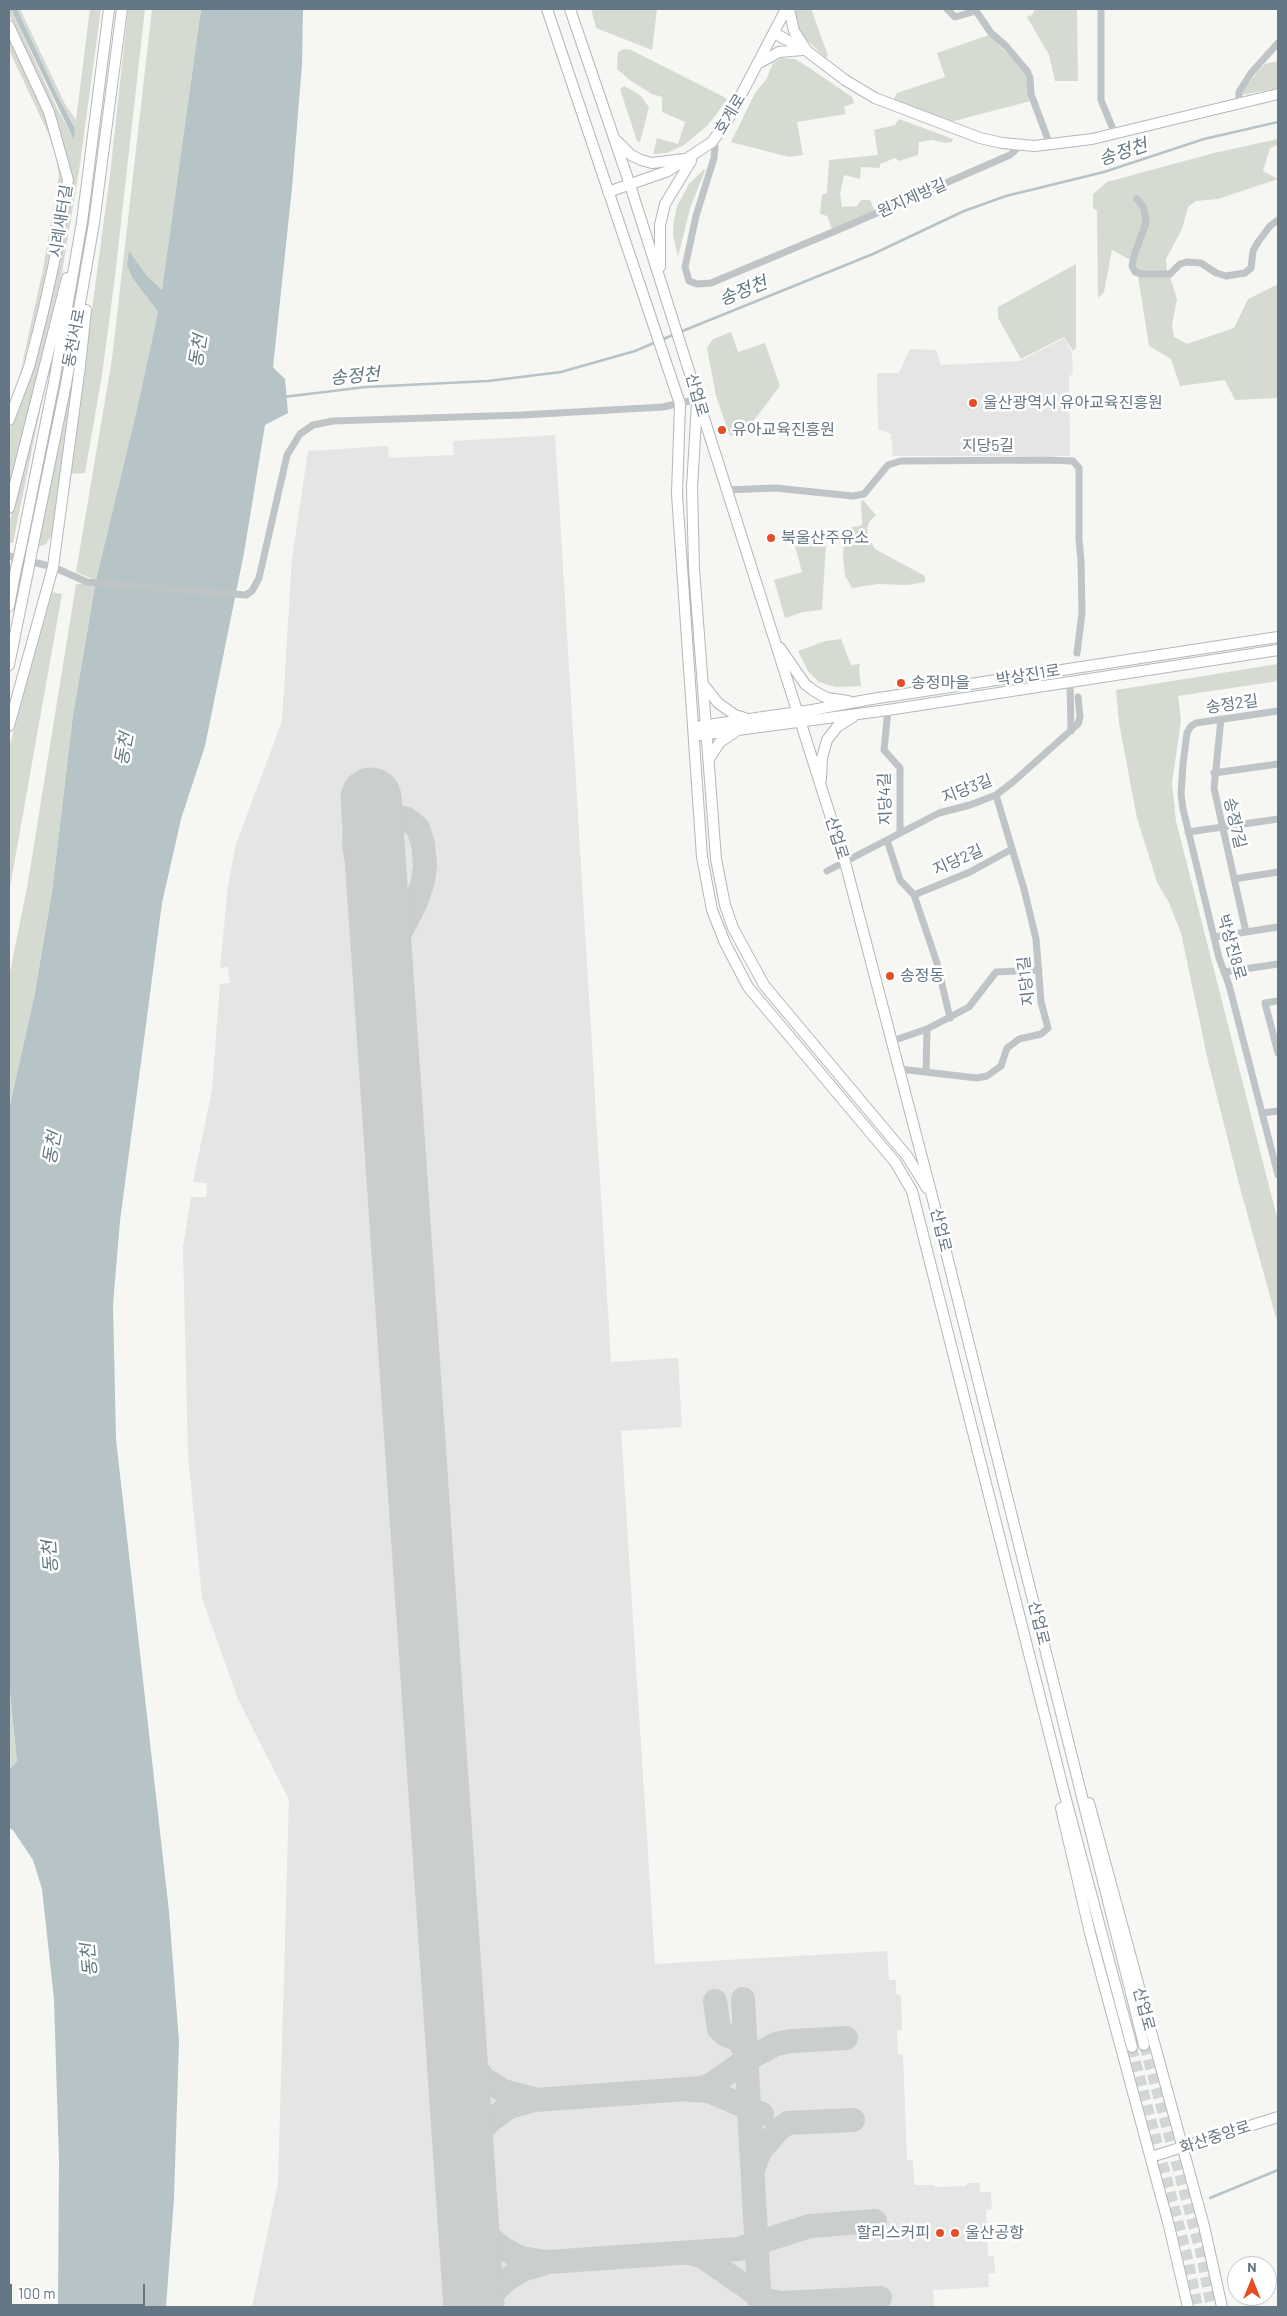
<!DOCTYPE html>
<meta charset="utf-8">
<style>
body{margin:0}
#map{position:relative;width:1287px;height:2316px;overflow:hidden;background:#f6f6f3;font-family:Barlow,sans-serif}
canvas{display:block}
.frame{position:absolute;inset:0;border:10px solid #657784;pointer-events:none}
.north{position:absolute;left:1227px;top:2256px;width:50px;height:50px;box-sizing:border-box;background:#fff;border:1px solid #c1c9ce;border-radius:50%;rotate:0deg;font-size:14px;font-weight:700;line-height:20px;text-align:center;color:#657784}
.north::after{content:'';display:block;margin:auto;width:18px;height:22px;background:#e54d24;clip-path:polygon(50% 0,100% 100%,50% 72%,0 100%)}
.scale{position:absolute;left:10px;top:2284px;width:135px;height:22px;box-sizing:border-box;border:2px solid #657784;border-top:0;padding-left:6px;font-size:15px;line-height:18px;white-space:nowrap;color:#657784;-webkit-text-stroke:4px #fff;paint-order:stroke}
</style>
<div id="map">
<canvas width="1287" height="2316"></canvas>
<div class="frame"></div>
<div class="north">N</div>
<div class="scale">100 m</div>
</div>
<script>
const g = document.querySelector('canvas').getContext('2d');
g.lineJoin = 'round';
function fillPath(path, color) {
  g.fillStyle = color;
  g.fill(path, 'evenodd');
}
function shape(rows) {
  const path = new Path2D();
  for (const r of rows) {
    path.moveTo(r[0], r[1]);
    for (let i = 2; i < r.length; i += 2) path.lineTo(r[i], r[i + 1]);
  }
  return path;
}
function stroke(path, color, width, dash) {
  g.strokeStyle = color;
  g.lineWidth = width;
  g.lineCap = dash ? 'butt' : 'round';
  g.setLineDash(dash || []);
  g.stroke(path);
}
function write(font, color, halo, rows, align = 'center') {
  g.font = font + ' Barlow,"Noto Sans KR",sans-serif';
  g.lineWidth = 5;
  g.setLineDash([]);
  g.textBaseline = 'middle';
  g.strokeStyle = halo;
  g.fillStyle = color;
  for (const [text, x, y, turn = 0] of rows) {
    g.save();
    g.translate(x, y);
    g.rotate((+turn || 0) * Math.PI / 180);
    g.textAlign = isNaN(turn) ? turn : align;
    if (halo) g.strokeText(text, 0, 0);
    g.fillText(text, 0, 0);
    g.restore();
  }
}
fillPath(shape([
 [1064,338,1072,352,1073,373,1069,377,1070,456,893,456,891,434,878,429,877,373,899,373,910,349,936,350,941,365,1020,361],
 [555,435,611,1362,678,1358,682,1427,621,1431,655,1964,887,1951,889,1980,896,1980,896,1994,901,1995,902,2030,897,2030,898,2054,903,2054,907,2160,913,2160,914,2185,934,2185,935,2187,967,2186,967,2183,980,2183,980,2192,991,2192,992,2209,986,2210,988,2256,994,2256,995,2273,988,2274,989,2287,933,2290,934,2307,252,2307,278,2183,289,1800,238,1699,202,1598,188,1455,183,1247,191,1197,206,1197,207,1183,193,1182,212,1090,220,984,230,983,228,967,220,968,228,885,236,844,282,721,292,559,308,451,388,446,389,458,454,455,453,441]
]), '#e4e5e4');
fillPath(shape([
 [9,9,11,9,57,108,74,139,75,127,58,97,17,9,20,9,65,104,76,120,90,9,101,9,79,171,62,272,9,489,9,431,34,368,59,263,72,187,70,166,54,112,9,14],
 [128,9,145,9,115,276,102,375,85,473,70,474,110,175],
 [152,9,201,9,162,290,147,276,129,252,133,279,158,312,137,409,96,580,73,715,52,892,34,998,9,1109,9,977,28,882,76,584,85,584,95,580,76,572,112,359],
 [591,9,657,9,652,50,596,28],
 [796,9,811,9,812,11,828,56,826,58,798,32,794,16],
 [1035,9,1077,9,1078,81,1055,81,1049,55,1027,17,1032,15],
 [989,35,1025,71,1031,101,950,122,893,101,897,93,945,77,937,53],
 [9,37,45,116,63,179,43,290,18,383,43,269,59,175,56,157,49,135,9,50],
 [624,49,631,50,726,98,727,100,708,125,684,145,667,153,653,154,657,138,678,144,685,122,662,112,662,97,652,94,631,81,617,69,618,52],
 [782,58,795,59,805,65,852,97,854,103,844,107,846,114,797,122,803,155,789,157,731,142,755,93,766,80,773,63],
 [1278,61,1278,88,1242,95,1243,91,1257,72,1265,64],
 [624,86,640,95,649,107,640,142,637,141,620,89],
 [899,119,953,139,952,142,946,143,932,140,919,142,918,155,899,161,895,158,880,164,880,168,861,167,860,179,844,175,840,194,842,207,857,206,861,200,870,200,875,211,832,229,827,216,820,214,822,195,827,193,829,160,878,155,874,130,895,125],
 [1278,139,1278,145,1270,148,1263,171,1278,179,1218,199,1196,201,1188,207,1182,229,1166,259,1167,274,1153,273,1136,270,1134,262,1112,250,1104,292,1098,298,1097,211,1093,208,1093,194,1107,182,1214,153],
 [704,169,705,171,690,208,678,257,673,235,674,220,677,206,689,184],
 [1076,264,1076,348,1073,351,1064,337,1021,359,998,318,998,307],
 [1138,276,1170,277,1177,299,1172,325,1174,337,1187,344,1234,328,1248,299,1278,284,1278,398,1235,400,1225,380,1180,386,1171,359,1149,346],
 [731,332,738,352,765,343,780,386,745,432,730,436,716,396,707,348,713,339],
 [51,356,13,543,9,543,9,525],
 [71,385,73,386,52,535,46,544,38,547],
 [863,500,876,515,869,522,867,529,869,539,875,549,925,576,925,582,908,585,878,584,852,588,845,576,843,555,845,531,852,527,860,526,862,524,861,502],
 [793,539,826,543,822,610,803,612,785,618,774,580,802,572],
 [52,592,62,594,9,893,9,748],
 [841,639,851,665,860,664,859,669,861,686,836,687,819,682,808,671,798,651,825,641],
 [1278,664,1278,681,1178,696,1181,720,1172,783,1176,821,1278,1221,1278,1325,1239,1184,1208,1061,1181,933,1169,903,1157,882,1137,818,1119,723,1116,690],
 [9,1683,17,1761,9,1770]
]), '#d6dbd2');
fillPath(shape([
 [11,9,17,9,58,97,75,128,74,140],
 [201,9,303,9,302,64,292,188,273,367,285,379,288,413,265,425,244,553,205,746,181,819,162,903,120,1221,113,1304,116,1439,169,1912,179,2042,174,2198,166,2307,58,2307,59,2161,54,1999,42,1889,33,1860,13,1830,9,1828,9,1770,17,1761,9,1683,9,1109,34,998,52,892,73,715,96,580,137,409,158,312,133,279,127,265,129,251,147,276,162,290]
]), '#b6c3c7');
stroke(shape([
 [680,332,873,254,964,211,1006,196,1104,172,1204,139,1278,122],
 [661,340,675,334],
 [283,397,366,387,488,381,561,372,635,351,656,342],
 [1210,2198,1278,2170]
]), '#b6c3c7', 2.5);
stroke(shape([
 [380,933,369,887,356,857,354,843,355,829,362,817,372,813,382,812,407,819,418,828,423,844,425,865,423,881,416,902,391,951,385,969,384,993],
 [743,1999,760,2307],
 [715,2001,719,2029,726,2035,739,2040,745,2051],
 [455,2025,462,2049,484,2079,504,2091,534,2099],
 [846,2038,791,2041,776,2044,746,2060,712,2084,701,2088,535,2100,509,2107,491,2120,478,2135,468,2159,466,2187,474,2216,486,2234,502,2248,521,2258,547,2262,738,2249,810,2226,875,2221],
 [691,2090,709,2091,762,2114],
 [753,2169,760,2151,778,2130,788,2123,853,2120],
 [690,2253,703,2257,765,2300,782,2303,880,2298],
 [486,2307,494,2292,506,2280,522,2270,545,2263]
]), '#cacecf', 24);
stroke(shape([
 [371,798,474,2307]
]), '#cacecf', 61);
stroke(shape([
 [1144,2045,1200,2251,1211,2307],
 [1132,2047,1187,2254,1198,2307]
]), '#d2d6d7', 10, [10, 5]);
const secondary = shape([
 [547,9,680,404,677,494,702,857,712,910,725,943,748,987,895,1162,912,1191,1064,1792,1132,2047],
 [570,9,630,185,845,862,931,1192,1144,2045],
 [789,9,794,31,805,48],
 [9,26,49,112,68,180,54,263,43,312,29,367,9,420],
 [774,33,807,51,845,80,875,98,980,138,1002,143,1035,146,1092,139,1278,94],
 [761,62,779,52,803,50],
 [617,141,631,155,641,160,652,163,684,159],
 [608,192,668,171,712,142,729,118,786,9],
 [660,267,660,225,665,204,691,161],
 [697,404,692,487,694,569,716,859,725,905,733,928,764,985,907,1156,927,1188],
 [9,508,67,278],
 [21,547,54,382,82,222,109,9],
 [32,550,66,384,94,223,122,9],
 [9,606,16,569],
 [780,648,805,684,814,691,827,698,848,701],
 [9,665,28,571],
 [703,684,718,703,735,715,745,718],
 [9,726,53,567,80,366,86,310],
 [701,726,812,710,872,699,1278,637],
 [700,735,888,710,1278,650],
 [709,759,720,742,735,732],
 [821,779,822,758,827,740,837,727,853,717],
 [1089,1803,1204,2226,1222,2307],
 [1061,1808,1090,1933,1169,2226,1188,2307],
 [1151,2157,1278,2117]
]);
stroke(secondary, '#b2b8bc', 12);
stroke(shape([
 [947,9,955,17,976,11,991,33,1006,46,1027,71,1030,78,1031,94,1050,145],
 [1101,9,1101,100,1115,134],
 [1239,103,1239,92,1251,73,1278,43],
 [712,142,715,147,714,158,696,216,685,267,689,281,697,284,711,283,840,229,1010,155,1021,145],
 [1137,199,1144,208,1146,223,1135,253,1132,266,1135,272,1143,274,1170,274,1180,264,1187,262,1201,263,1216,273,1226,276,1245,273,1251,268,1253,251,1258,242,1270,226,1278,220],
 [725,490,775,488,853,496,864,494,888,465,901,461,1047,460,1073,461,1079,468,1079,539,1081,561,1082,613,1077,653],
 [9,556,53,567,87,582,246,595,252,591,259,578,287,455,300,434,313,425,333,421,522,415,663,407,698,399],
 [1070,683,1071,731],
 [888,710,884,750,900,768,900,833],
 [1278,711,1196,723,1191,726,1187,733,1183,764,1181,794,1183,809,1219,958,1229,985,1278,1175],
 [1221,719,1214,788,1246,932],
 [1214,773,1278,764],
 [1188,832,1278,819],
 [887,840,900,880,914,895],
 [827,871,939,813,970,805,996,795,1013,782,1078,724,1080,717,1078,697],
 [1234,879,1278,872],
 [1214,937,1278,927],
 [1224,972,1278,964],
 [1278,1001,1265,1003,1278,1053],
 [950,1018,937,963,914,895,970,872,1012,849],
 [892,1041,927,1029,969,1007,996,972,1039,970],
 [899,1069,977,1078,987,1076,1001,1066,1007,1048,1014,1043,1019,1039,1041,1034,1048,1028,1041,1002,1036,939,1024,889,996,795],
 [926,1072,927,1029],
 [1262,1113,1278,1111]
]), '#bfc4c7', 7);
stroke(secondary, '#fff', 10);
const secondaryBridge = shape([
 [16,569,21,547],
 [28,571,32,550]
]);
stroke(secondaryBridge, '#b2b8bc', 12, []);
stroke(secondaryBridge, '#fff', 10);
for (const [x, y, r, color] of [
 [973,403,5,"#e54d24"],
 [722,430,5,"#e54d24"],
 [771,538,5,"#e54d24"],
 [901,683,5,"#e54d24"],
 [890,976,5,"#e54d24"],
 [940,2233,5,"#e54d24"],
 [955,2233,5,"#e54d24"]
]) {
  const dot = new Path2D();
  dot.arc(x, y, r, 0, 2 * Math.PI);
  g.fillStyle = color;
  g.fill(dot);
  stroke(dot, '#fff', 2);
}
write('16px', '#657784', '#fff', [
 ["호계로",730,114,-59],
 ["원지제방길",912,198,-24],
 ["시례새터길",61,221,-81],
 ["동천서로",74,338,-79],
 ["산업로",697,395,74],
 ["지당5길",988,446],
 ["박상진1로",1028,675,-9],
 ["송정2길",1232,704,-8],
 ["지당3길",967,789,-21],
 ["지당4길",885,799,-92],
 ["송정7길",1235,823,77],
 ["산업로",837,838,73],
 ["지당2길",958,860,-24],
 ["박상진8로",1232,947,74],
 ["지당1길",1026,981,-96],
 ["산업로",941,1230,76],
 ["산업로",1039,1623,76],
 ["산업로",1144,2009,75],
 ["화산중앙로",1215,2137,-18]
]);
write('16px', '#657784', '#fff', [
 ["울산광역시 유아교육진흥원",983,403],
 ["유아교육진흥원",732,430],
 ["북울산주유소",781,538],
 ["송정마을",911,683],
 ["송정동",900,976],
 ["할리스커피",930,2233,"right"],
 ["울산공항",965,2233]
], 'left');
write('italic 18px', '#607981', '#fff', [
 ["송정천",1123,152,-18],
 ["송정천",743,291,-22],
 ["동천",198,351,-81],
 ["송정천",355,376,-5],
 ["동천",124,749,-80],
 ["동천",52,1148,-80],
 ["동천",50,1557,-94],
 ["동천",89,1960,-95]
]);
</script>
